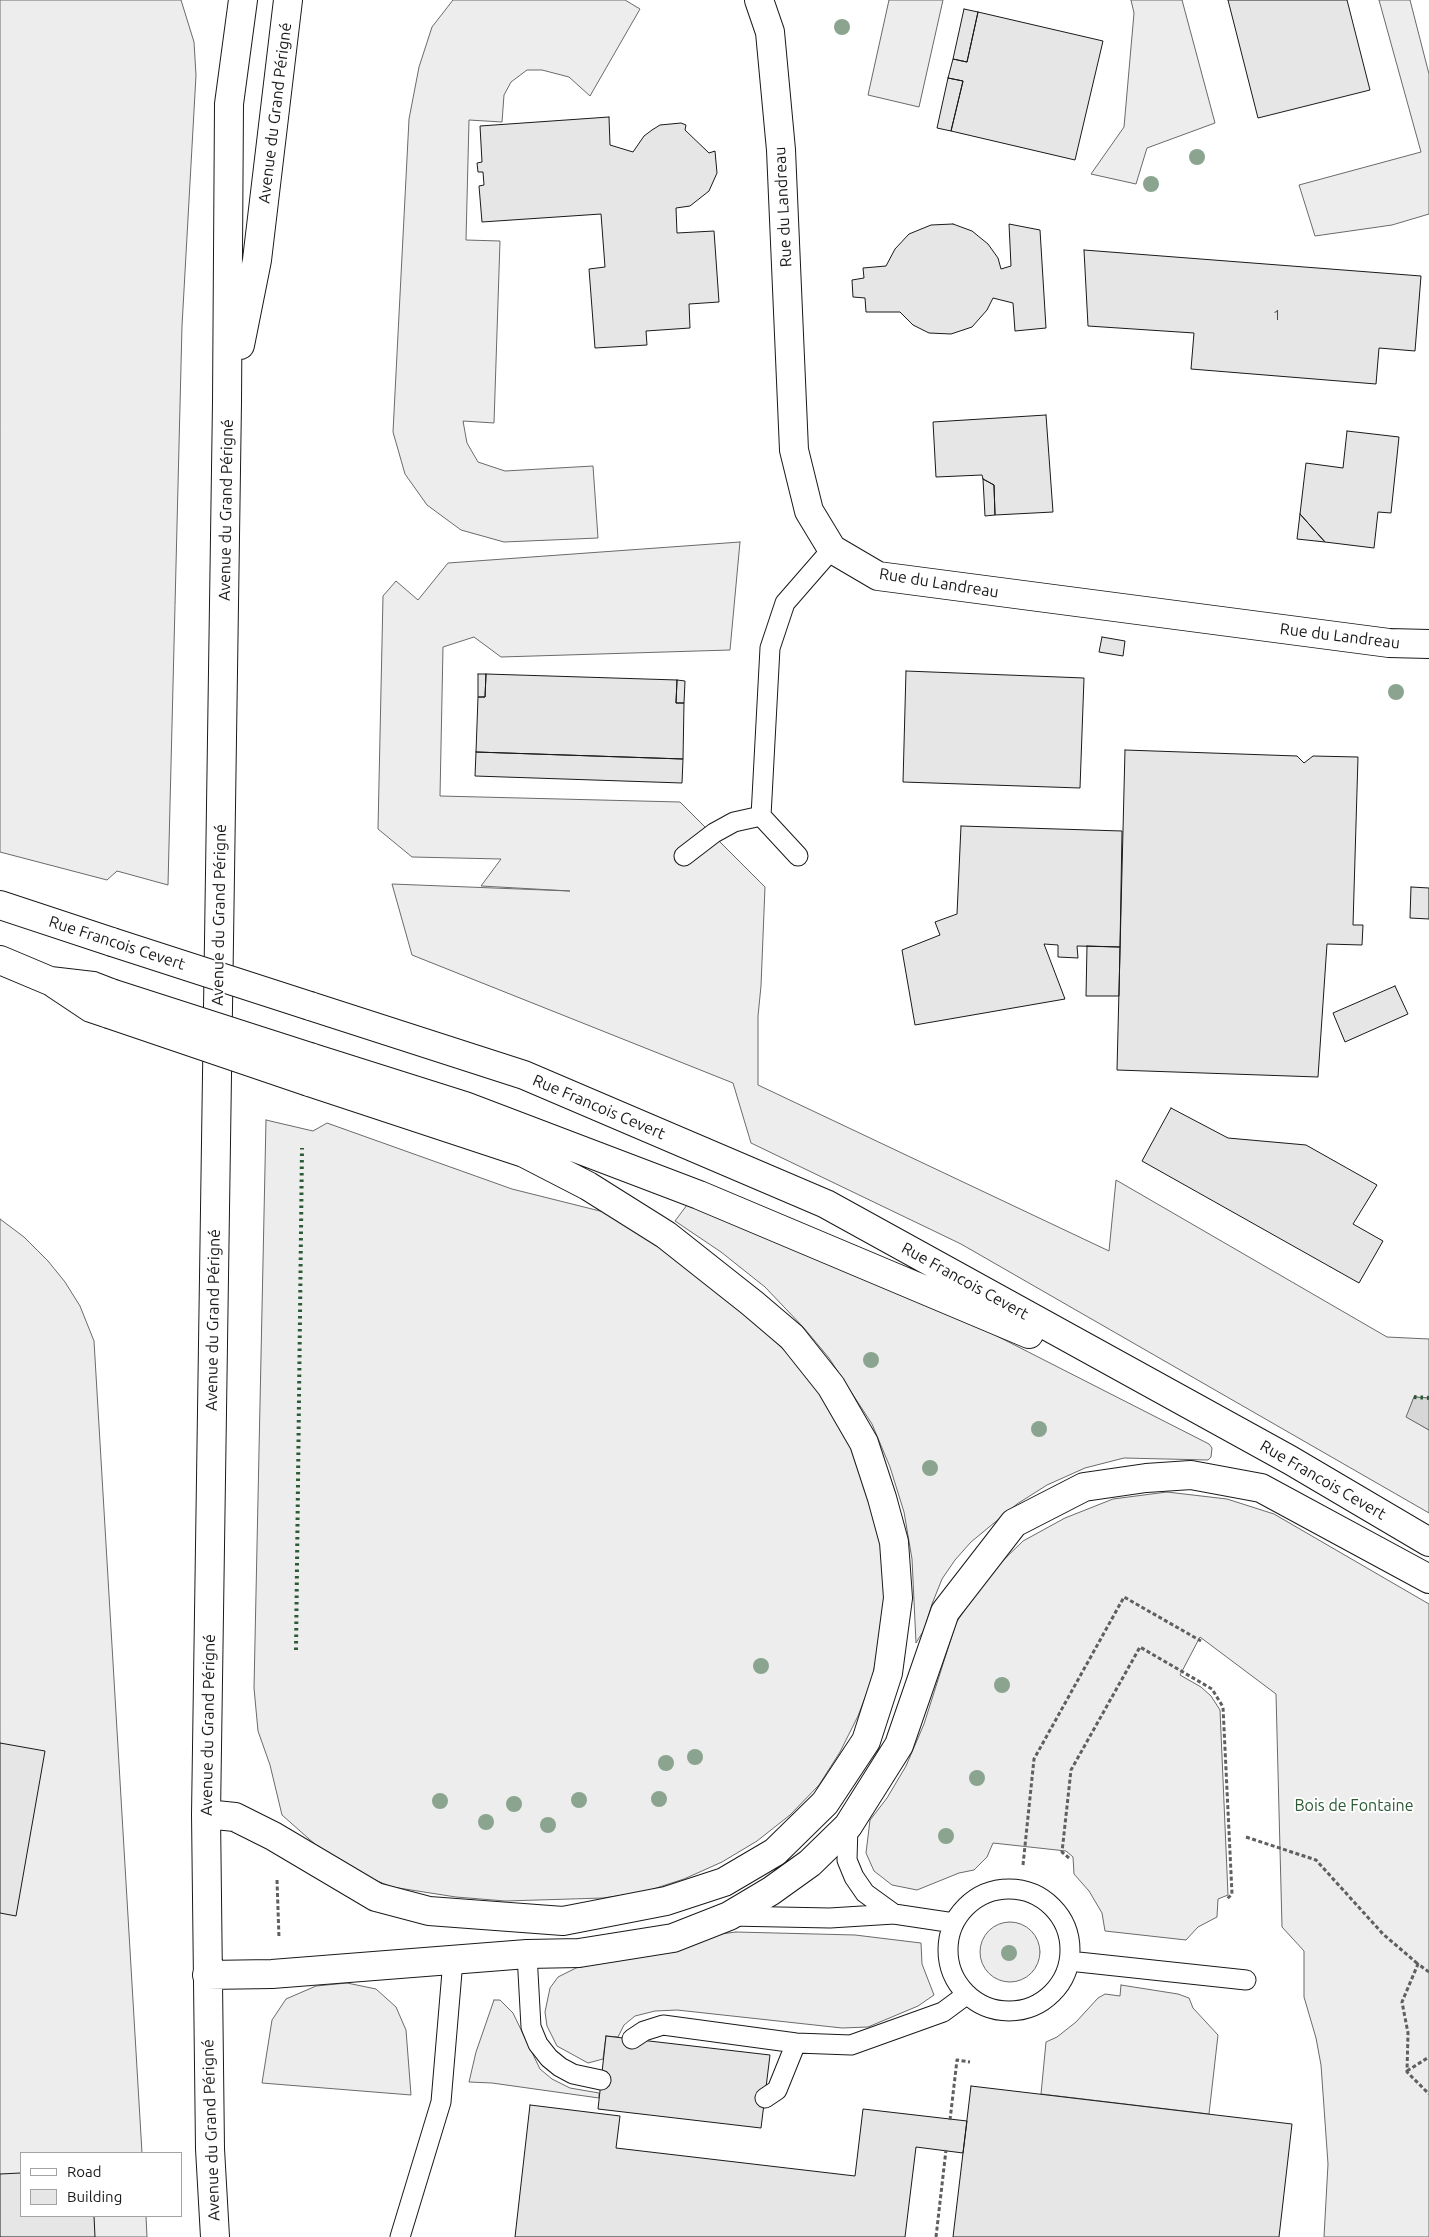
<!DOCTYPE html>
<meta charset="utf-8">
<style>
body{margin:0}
#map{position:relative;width:1429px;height:2237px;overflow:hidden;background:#fff;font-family:Ubuntu,sans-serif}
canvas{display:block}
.legend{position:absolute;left:20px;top:2152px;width:162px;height:65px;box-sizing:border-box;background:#fff;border:1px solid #a3a3a3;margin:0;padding:6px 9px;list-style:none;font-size:15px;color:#1a1a1a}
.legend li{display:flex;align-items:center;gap:10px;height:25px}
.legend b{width:25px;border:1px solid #a3a3a3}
</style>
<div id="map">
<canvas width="1429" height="2237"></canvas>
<ul class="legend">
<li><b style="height:6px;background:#fff"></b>Road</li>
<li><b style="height:14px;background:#e6e6e6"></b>Building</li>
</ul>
</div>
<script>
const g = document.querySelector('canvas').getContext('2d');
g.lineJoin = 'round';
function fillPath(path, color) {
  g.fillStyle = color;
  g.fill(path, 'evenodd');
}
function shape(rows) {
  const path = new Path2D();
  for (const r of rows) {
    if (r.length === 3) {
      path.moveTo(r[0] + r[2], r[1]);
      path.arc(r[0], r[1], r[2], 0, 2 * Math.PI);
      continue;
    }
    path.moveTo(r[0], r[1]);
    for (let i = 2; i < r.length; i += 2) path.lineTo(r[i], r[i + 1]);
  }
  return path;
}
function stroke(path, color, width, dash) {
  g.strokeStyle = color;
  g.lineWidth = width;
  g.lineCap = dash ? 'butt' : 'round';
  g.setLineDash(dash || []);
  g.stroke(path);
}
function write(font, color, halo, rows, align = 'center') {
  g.font = font + ' Ubuntu,sans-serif';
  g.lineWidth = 4;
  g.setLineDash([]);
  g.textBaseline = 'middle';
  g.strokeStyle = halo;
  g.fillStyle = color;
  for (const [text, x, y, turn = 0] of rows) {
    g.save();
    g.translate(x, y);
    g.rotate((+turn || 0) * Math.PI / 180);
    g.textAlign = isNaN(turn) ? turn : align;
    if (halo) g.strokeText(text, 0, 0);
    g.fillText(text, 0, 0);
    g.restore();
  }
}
const built = shape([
 [0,0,181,0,194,42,196,75,182,326,168,885,117,871,107,880,0,852,0,0],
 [453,0,625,0,640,9,590,96,569,77,542,70,527,70,511,82,504,95,502,122,469,120,466,240,500,241,494,423,463,421,467,443,478,462,505,471,593,466,598,538,504,542,461,530,427,505,405,474,393,432,409,119,419,67,432,27,453,0],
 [889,0,943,0,919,107,868,95,889,0],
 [1131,0,1182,0,1215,123,1147,148,1136,184,1091,174,1124,127,1134,13,1131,0],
 [1379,0,1410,0,1429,74,1429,214,1392,225,1315,236,1299,185,1421,152,1379,0],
 [740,542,730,650,501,657,474,637,443,647,440,796,680,802,765,887,761,986,758,1016,758,1085,1109,1251,1116,1180,1387,1337,1429,1339,1429,1398,1414,1397,1407,1417,1429,1430,1429,1513,961,1244,751,1143,733,1083,412,955,392,884,570,891,481,886,501,859,412,857,378,829,383,596,396,581,418,600,448,563,740,542],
 [266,1120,313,1131,327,1123,512,1189,608,1213,653,1241,743,1310,787,1353,811,1382,832,1412,850,1444,863,1477,884,1545,885,1590,881,1635,872,1679,858,1716,840,1752,819,1785,790,1815,757,1841,722,1862,684,1879,644,1892,603,1898,505,1901,456,1897,392,1887,365,1876,317,1846,282,1815,270,1765,258,1731,254,1688,266,1120],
 [690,1201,993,1334,1209,1444,1212,1448,1211,1457,1208,1460,1124,1458,1085,1468,1047,1485,1017,1504,971,1542,955,1560,942,1579,932,1604,924,1630,916,1643,912,1559,904,1512,890,1467,872,1424,829,1358,804,1328,765,1287,721,1252,675,1221,690,1201],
 [0,1219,24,1237,48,1261,65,1282,80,1306,94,1341,142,2153,21,2153,21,2216,146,2216,147,2237,0,2237,0,1219],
 [1167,1492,1227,1499,1274,1514,1429,1604,1429,2237,1324,2237,1328,2164,1321,2065,1316,2038,1304,1997,1304,1951,1282,1927,1276,1694,1200,1637,1180,1675,1201,1687,1211,1696,1220,1710,1228,1895,1218,1899,1217,1917,1198,1927,1186,1940,1105,1931,1102,1913,1089,1891,1074,1874,1073,1857,1066,1851,993,1843,987,1857,974,1870,959,1873,917,1890,892,1885,874,1871,866,1853,870,1820,887,1798,906,1766,924,1724,956,1623,987,1576,1023,1541,1065,1518,1113,1499,1167,1492],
 [1010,1952,30],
 [736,1932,855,1935,921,1943,922,1964,934,1995,918,2006,868,2027,842,2028,677,2010,655,2011,635,2016,624,2025,618,2037,606,2036,603,2059,588,2063,557,2046,547,2026,545,2012,550,1988,558,1977,576,1968,642,1955,713,1935,736,1932],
 [347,1983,376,1989,396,2007,406,2030,411,2095,262,2083,272,2020,286,1999,316,1986,347,1983],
 [1121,1985,1178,1994,1189,1998,1193,2008,1218,2035,1209,2114,1041,2094,1046,2042,1057,2037,1076,2022,1098,1998,1105,1994,1120,1996,1121,1985],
 [494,2000,500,2000,513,2013,540,2069,552,2079,570,2088,599,2093,599,2098,492,2083,469,2082,476,2052,494,2000]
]);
fillPath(built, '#ededed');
stroke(built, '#6a6a6a', 1);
const water = shape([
 [1414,1397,1429,1398,1429,1430,1406,1417,1414,1397]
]);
fillPath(water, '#d7d7d7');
stroke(water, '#6a6a6a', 1);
const building = shape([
 [1228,0,1347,0,1370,90,1258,118,1228,0],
 [964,9,978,12,967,62,953,59,964,9],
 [978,12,1103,41,1075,160,951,131,963,81,948,78,953,59,967,62,978,12],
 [948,78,963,81,951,131,937,128,948,78],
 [609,117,610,145,633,152,644,136,652,130,660,125,681,123,686,125,685,130,709,153,715,151,717,173,709,191,690,206,676,208,677,233,714,231,719,302,689,304,690,328,646,331,647,345,595,348,589,269,605,267,601,214,482,222,479,186,484,185,483,172,478,172,477,163,482,162,480,126,609,117],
 [953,224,972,231,988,244,998,258,1001,269,1011,266,1009,224,1040,230,1046,328,1015,331,1013,303,993,298,987,310,972,327,951,334,929,333,913,325,900,312,866,312,865,298,853,297,852,280,864,278,863,268,886,266,895,249,909,234,931,225,953,224],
 [1084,250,1421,276,1415,351,1379,348,1376,384,1191,369,1194,333,1088,326,1084,250],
 [1046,415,1053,512,995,515,994,485,983,479,982,475,936,477,933,422,1046,415],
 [1347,431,1399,437,1391,513,1378,512,1374,548,1325,542,1300,514,1306,463,1343,468,1347,431],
 [983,479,994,485,995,515,985,516,983,479],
 [1300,514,1325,542,1297,539,1300,514],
 [1102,637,1125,641,1123,656,1099,652,1102,637],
 [906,671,1084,678,1080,788,903,782,906,671],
 [478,674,486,674,485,697,478,697,478,674],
 [486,674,677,680,676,703,684,703,683,759,476,752,478,697,485,697,486,674],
 [677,680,685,681,684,703,676,703,677,680],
 [1125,750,1297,756,1304,763,1313,756,1358,757,1353,925,1363,925,1362,945,1327,944,1318,1077,1117,1070,1125,750],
 [476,752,683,759,682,783,475,776,476,752],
 [961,826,1122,831,1120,947,1077,946,1078,958,1058,957,1058,945,1044,944,1065,999,915,1025,902,950,940,935,935,922,957,914,961,826],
 [1411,887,1429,888,1429,919,1410,918,1411,887],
 [1087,946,1120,947,1119,996,1086,996,1087,946],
 [1395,986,1408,1014,1345,1042,1333,1013,1395,986],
 [1171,1108,1228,1138,1306,1145,1377,1185,1353,1224,1383,1241,1359,1283,1142,1161,1171,1108],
 [0,1743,45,1751,16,1916,0,1913,0,1743],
 [606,2036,770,2055,761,2128,598,2109,606,2036],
 [971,2086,1292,2124,1279,2237,953,2237,971,2086],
 [530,2105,620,2116,616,2148,855,2176,863,2109,967,2121,963,2153,916,2147,905,2237,515,2237,530,2105],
 [21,2173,21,2216,94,2216,95,2237,0,2237,0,2174,21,2173]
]);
fillPath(building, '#e6e6e6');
stroke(building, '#1a1a1a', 1);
const service = shape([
 [761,816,798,856],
 [684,856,714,833,734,822,761,816,770,648,785,603,832,549],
 [848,1826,847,1860,854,1877,865,1893,894,1914],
 [1009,1950,61],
 [729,1916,830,1918,894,1914,954,1923],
 [527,1954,531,2027,538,2044,549,2058,560,2067,573,2074,601,2080],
 [1069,1961,1246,1980],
 [632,2039,644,2031,663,2025,796,2043,851,2045,943,2012,966,1995],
 [765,2098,777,2090,796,2043],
 [400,2237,441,2102,453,1960]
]);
const minor = shape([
 [759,0,770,32,781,150,794,450,809,511,832,549,878,576,1389,643,1429,644]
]);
const tertiary = shape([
 [240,345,257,260,288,0],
 [0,905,112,942],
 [0,960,50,981,93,986,111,993],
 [55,984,91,1008,109,1014],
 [310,1006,524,1075,826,1204,1290,1460,1429,1542],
 [310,1057,465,1106,699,1195,1029,1334],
 [206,1814,235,1817,273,1836,376,1897,429,1911,563,1921,666,1901,724,1882,775,1852,825,1803,866,1741,888,1673,898,1598,894,1542,882,1498,864,1443,831,1386,792,1337,752,1303,666,1235,588,1186,524,1153,309,1082],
 [207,1975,272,1974,527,1954,579,1953,673,1938,729,1916,771,1891,810,1863,848,1826,899,1745,945,1612,1014,1523,1084,1487,1146,1478,1191,1475,1261,1488,1429,1579],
 [215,2237,210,2149,206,1814,227,402,229,104,243,0]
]);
stroke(service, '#1a1a1a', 21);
stroke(minor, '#1a1a1a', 30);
stroke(tertiary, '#1a1a1a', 30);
stroke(shape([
 [1246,1837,1316,1860,1383,1934,1418,1964],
 [1069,1858,1062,1852,1071,1770,1140,1647,1212,1689,1223,1707,1232,1894,1226,1900],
 [1023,1865,1034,1759,1124,1597,1201,1641],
 [277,1880,279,1938],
 [1429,1972,1418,1964,1402,2002,1408,2033,1407,2072,1429,2094],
 [1407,2071,1429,2057],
 [950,2120,957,2060,970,2062],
 [936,2237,946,2150]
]), '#5f5f5f', 3, [4, 2.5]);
stroke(service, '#fff', 19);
stroke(minor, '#fff', 28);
stroke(tertiary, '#fff', 28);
const tertiaryBridge = shape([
 [112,942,310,1006],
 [111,993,310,1057],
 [109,1014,309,1082]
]);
stroke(tertiaryBridge, '#1a1a1a', 30, []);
stroke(tertiaryBridge, '#fff', 28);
stroke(shape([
 [1414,1397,1429,1398],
 [296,1650,302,1148]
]), '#2b5a34', 4, [2.5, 4]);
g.fillStyle = '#8aa48f';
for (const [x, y] of [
 [842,27],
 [1197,157],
 [1151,184],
 [1396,692],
 [871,1360],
 [1039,1429],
 [930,1468],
 [761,1666],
 [1002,1685],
 [695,1757],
 [666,1763],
 [977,1778],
 [659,1799],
 [579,1800],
 [440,1801],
 [514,1804],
 [486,1822],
 [548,1825],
 [946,1836],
 [1009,1953]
]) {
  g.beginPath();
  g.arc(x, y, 8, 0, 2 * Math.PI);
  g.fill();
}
write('14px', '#4d4d4d', null, [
 ["1",1277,315]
]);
write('16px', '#1a1a1a', '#fff', [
 ["Avenue du Grand Périgné",275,113,-83],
 ["Rue du Landreau",783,207,-93],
 ["Avenue du Grand Périgné",226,510,-89],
 ["Rue du Landreau",939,583,9],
 ["Rue du Landreau",1340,636,7],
 ["Avenue du Grand Périgné",219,915,-89],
 ["Rue Francois Cevert",117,943,18],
 ["Rue Francois Cevert",599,1107,23],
 ["Rue Francois Cevert",965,1281,29],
 ["Avenue du Grand Périgné",213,1320,-89],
 ["Rue Francois Cevert",1323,1480,30],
 ["Avenue du Grand Périgné",208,1725,-89],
 ["Avenue du Grand Périgné",211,2130,-92]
]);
write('16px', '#2b5a34', '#fff', [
 ["Bois de Fontaine",1354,1806]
]);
</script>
